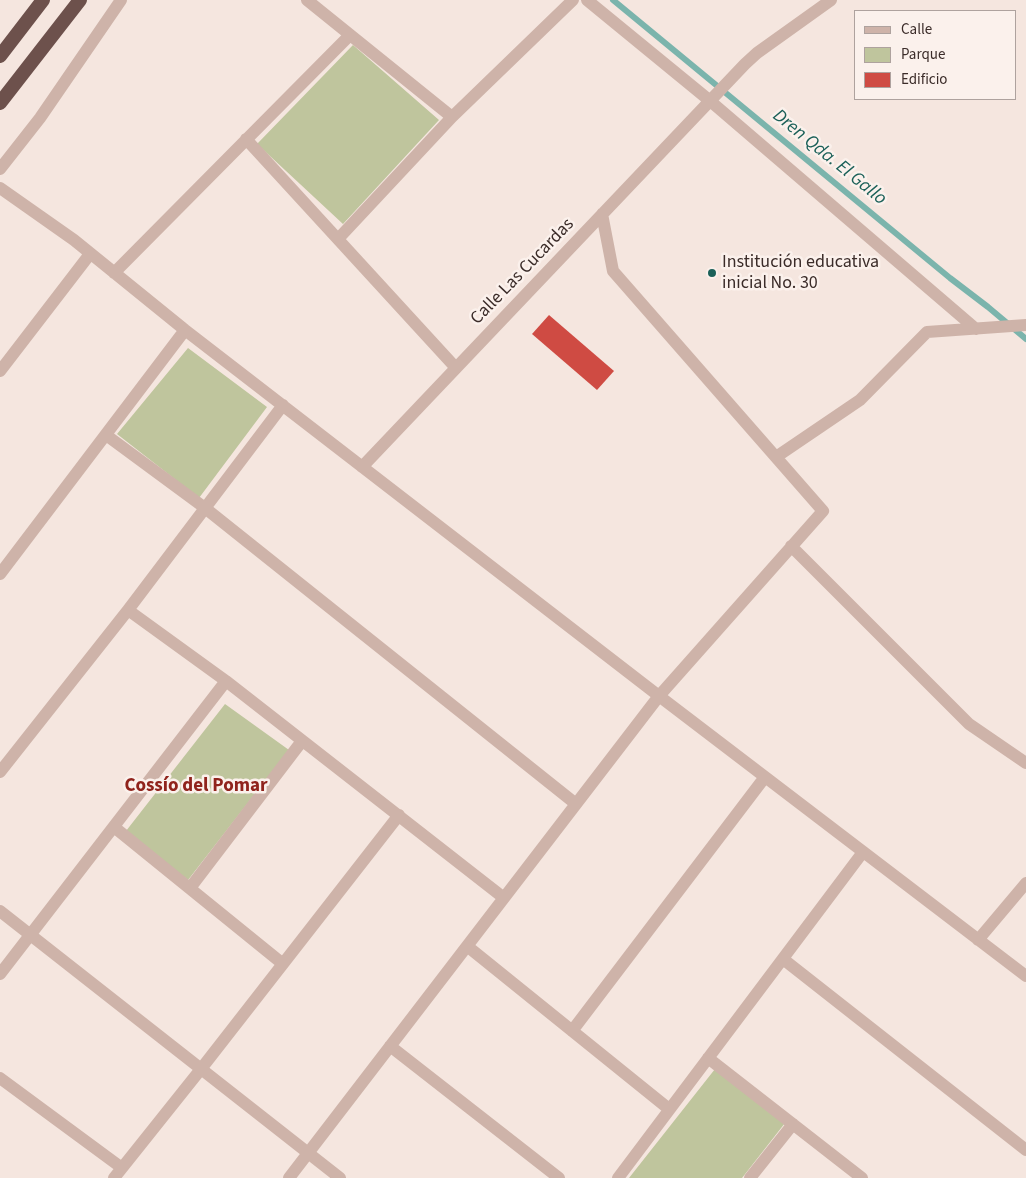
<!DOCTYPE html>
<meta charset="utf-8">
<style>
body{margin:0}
#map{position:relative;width:1026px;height:1178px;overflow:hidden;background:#f5e6df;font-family:"Source Sans 3",sans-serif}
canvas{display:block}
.legend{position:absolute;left:854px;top:10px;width:162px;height:90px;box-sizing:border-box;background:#fbf1ec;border:1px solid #aea29e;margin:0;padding:6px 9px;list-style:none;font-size:15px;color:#3b2c29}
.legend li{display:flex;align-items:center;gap:10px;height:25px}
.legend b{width:25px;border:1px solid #aea29e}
</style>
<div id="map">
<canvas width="1026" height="1178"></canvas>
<ul class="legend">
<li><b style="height:6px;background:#ceb3a9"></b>Calle</li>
<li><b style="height:14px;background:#bfc59d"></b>Parque</li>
<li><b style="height:14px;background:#cf4b43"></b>Edificio</li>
</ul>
</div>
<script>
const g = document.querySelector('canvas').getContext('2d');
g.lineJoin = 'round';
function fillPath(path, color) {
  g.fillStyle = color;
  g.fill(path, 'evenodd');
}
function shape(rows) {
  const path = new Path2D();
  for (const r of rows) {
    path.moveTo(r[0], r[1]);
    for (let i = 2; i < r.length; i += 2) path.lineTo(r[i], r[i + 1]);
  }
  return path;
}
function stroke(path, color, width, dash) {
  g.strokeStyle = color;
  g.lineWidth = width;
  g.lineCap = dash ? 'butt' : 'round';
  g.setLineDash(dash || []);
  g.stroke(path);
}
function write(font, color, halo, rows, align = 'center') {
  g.font = font + ' "Source Sans 3",sans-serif';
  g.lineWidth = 5;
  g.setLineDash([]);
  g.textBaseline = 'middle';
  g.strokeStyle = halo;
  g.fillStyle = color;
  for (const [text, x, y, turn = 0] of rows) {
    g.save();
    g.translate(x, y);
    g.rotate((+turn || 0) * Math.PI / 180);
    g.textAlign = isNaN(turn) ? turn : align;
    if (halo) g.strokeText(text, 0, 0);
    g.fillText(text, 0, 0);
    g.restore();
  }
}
fillPath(shape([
 [353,45,439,120,343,224,257,144],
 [188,348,267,407,199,498,117,434],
 [225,704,289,750,188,880,126,831],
 [715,1069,785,1123,742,1178,629,1178]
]), '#bfc59d');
stroke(shape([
 [613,0,950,278,988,307,1026,339]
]), '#7bb4ac', 6);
fillPath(shape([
 [549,315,614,371,597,390,532,334]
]), '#cf4b43');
stroke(shape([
 [307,0,452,117],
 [587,0,709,100,976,329],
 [246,139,456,368],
 [0,169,40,118,121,0],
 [0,188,74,240,185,330,659,696,1026,976],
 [338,239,452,117,573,0],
 [114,273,350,35],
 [0,371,90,254],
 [106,435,205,508,576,804],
 [776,457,860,400,927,332,1026,325],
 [362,467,745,64,757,53,831,0],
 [791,546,969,724,1026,763],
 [0,574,185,330],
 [128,610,226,681,504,898],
 [0,772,128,610,283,405],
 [114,827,283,964],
 [190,888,302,741],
 [0,911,340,1178],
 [978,940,1026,883],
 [467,946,669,1109],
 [783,959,1026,1150],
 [0,974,226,681],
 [572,1031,765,777],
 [390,1046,559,1178],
 [708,1058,862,1178],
 [0,1078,122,1168],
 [114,1178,201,1069,399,815],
 [289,1178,659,696,823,511,613,271,602,214],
 [618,1178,863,852],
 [750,1178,793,1124]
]), '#ceb3a9', 12);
stroke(shape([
 [0,56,43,0],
 [0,103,80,0]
]), '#6d514c', 14);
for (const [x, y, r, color] of [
 [712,273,5,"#1b6058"]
]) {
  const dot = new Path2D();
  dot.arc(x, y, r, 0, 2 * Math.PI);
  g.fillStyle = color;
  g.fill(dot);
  stroke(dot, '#fbf1ec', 2);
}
write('18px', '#3b2c29', '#fbf1ec', [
 ["Institución educativa",722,263],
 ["inicial No. 30",722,284]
], 'left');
write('18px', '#3b2c29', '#fbf1ec', [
 ["Calle Las Cucardas",523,272,-46]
]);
write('italic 19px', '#1b6058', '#fbf1ec', [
 ["Dren Qda. El Gallo",829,158,39]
]);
write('bold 19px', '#90231c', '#fbf1ec', [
 ["Cossío del Pomar",196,787]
]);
</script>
